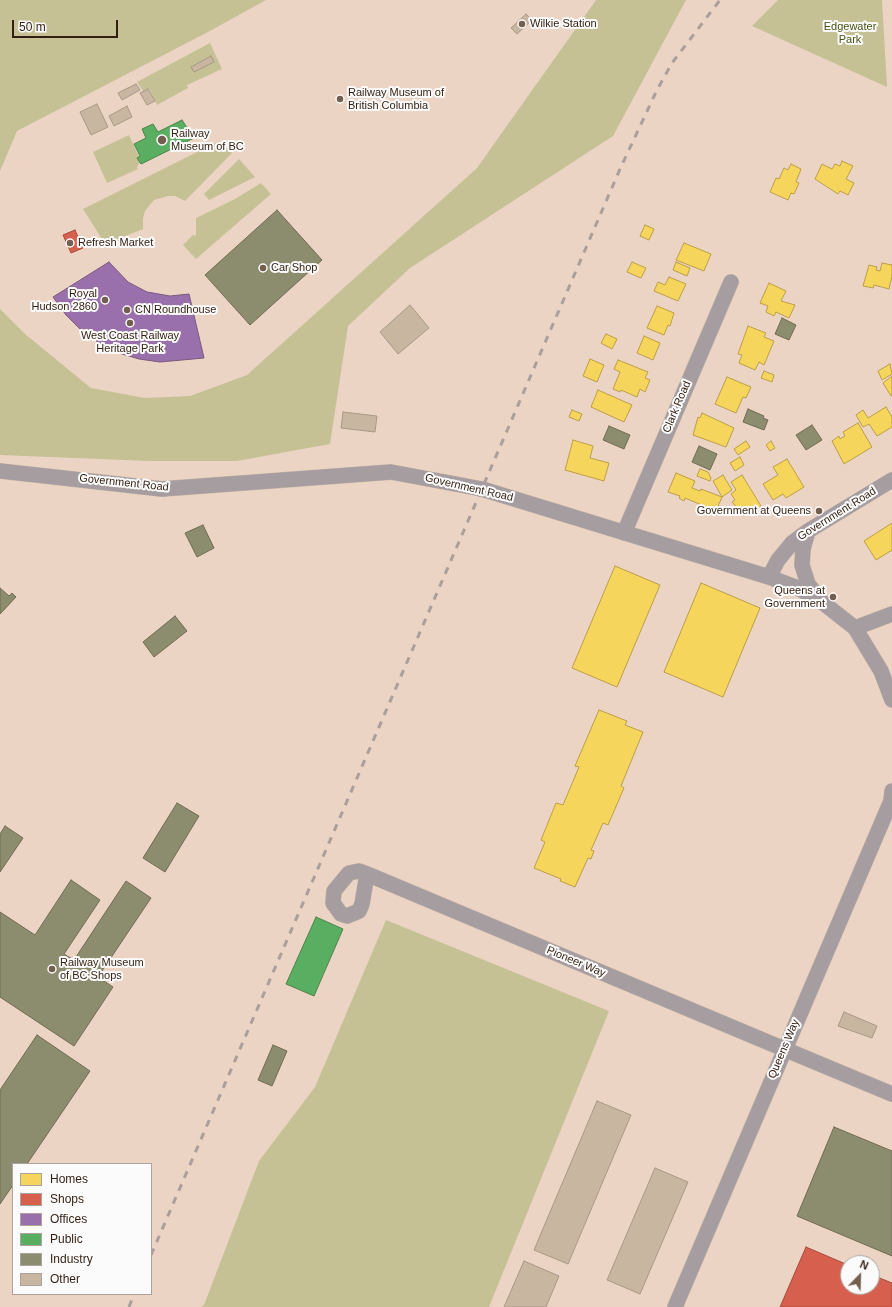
<!DOCTYPE html>
<style>
body{margin:0}
#map{position:relative;width:892px;height:1307px;overflow:hidden;background:#ebd4c4;font-family:Helvetica,sans-serif}
canvas{display:block}
.legend{position:absolute;left:12px;top:1163px;width:140px;height:132px;box-sizing:border-box;background:#fbfbfb;border:1px solid #aba39d;margin:0;padding:5px 7px;list-style:none;font-size:12px;color:#321f11}
.legend li{display:flex;align-items:center;gap:8px;height:20px}
.legend b{width:20px;border:1px solid #aba39d}
.north{position:absolute;left:840px;top:1255px;width:40px;height:40px;box-sizing:border-box;background:#fbfbfb;border:1px solid #aba39d;border-radius:50%;rotate:23deg;font-size:11px;font-weight:700;line-height:16px;text-align:center;color:#321f11}
.north::after{content:'';display:block;margin:auto;width:14px;height:18px;background:#735e50;clip-path:polygon(50% 0,100% 100%,50% 72%,0 100%)}
.scale{position:absolute;left:12px;top:20px;width:106px;height:18px;box-sizing:border-box;border:2px solid #321f11;border-top:0;padding-left:5px;font-size:12px;line-height:14px;white-space:nowrap;color:#321f11;-webkit-text-stroke:3px #fbfbfb;paint-order:stroke}
</style>
<div id="map">
<canvas width="892" height="1307"></canvas>
<ul class="legend">
<li><b style="height:11px;background:#f6d55c"></b>Homes</li>
<li><b style="height:11px;background:#d6604d"></b>Shops</li>
<li><b style="height:11px;background:#9970ab"></b>Offices</li>
<li><b style="height:11px;background:#5aae61"></b>Public</li>
<li><b style="height:11px;background:#8c8c6e"></b>Industry</li>
<li><b style="height:11px;background:#c9b6a0"></b>Other</li>
</ul>
<div class="north">N</div>
<div class="scale">50 m</div>
</div>
<script>
const g = document.querySelector('canvas').getContext('2d');
g.lineJoin = 'round';
function fillPath(path, color) {
  g.fillStyle = color;
  g.fill(path, 'evenodd');
}
function shape(rows) {
  const path = new Path2D();
  for (const r of rows) {
    path.moveTo(r[0], r[1]);
    for (let i = 2; i < r.length; i += 2) path.lineTo(r[i], r[i + 1]);
  }
  return path;
}
function stroke(path, color, width, dash) {
  g.strokeStyle = color;
  g.lineWidth = width;
  g.lineCap = dash ? 'butt' : 'round';
  g.setLineDash(dash || []);
  g.stroke(path);
}
function write(font, color, halo, rows, align = 'center') {
  g.font = font + ' Helvetica,sans-serif';
  g.lineWidth = 4;
  g.setLineDash([]);
  g.textBaseline = 'middle';
  g.strokeStyle = halo;
  g.fillStyle = color;
  for (const [text, x, y, turn = 0] of rows) {
    g.save();
    g.translate(x, y);
    g.rotate((+turn || 0) * Math.PI / 180);
    g.textAlign = isNaN(turn) ? turn : align;
    if (halo) g.strokeText(text, 0, 0);
    g.fillText(text, 0, 0);
    g.restore();
  }
}
fillPath(shape([
 [0,0,266,0,208,32,17,131,0,171],
 [596,0,686,0,613,136,410,268,348,326,330,444,237,461,149,461,0,455,0,309,25,334,91,388,145,398,190,396,247,375,477,168],
 [778,0,882,0,887,87,752,26],
 [210,43,222,69,187,85,188,88,157,105,149,89,143,91,137,82],
 [129,135,139,157,137,158,140,162,137,167,138,169,107,183,93,152],
 [219,141,232,153,185,201,175,196,168,196,154,200,145,211,143,218,143,229,105,244,83,209],
 [239,159,255,177,209,200,204,194],
 [261,183,271,194,196,259,183,245,193,235,196,236,196,218,235,199],
 [386,920,609,1011,489,1307,201,1307,204,1305,259,1161,315,1087]
]), '#c6c195');
const homes = shape([
 [842,161,853,166,846,179,854,183,848,195,840,191,838,194,815,179,822,164,832,169,835,164,840,166,842,161],
 [791,164,801,169,796,182,799,183,794,194,791,193,788,200,770,192,776,178,779,179,784,168,788,170,791,164],
 [645,225,654,229,649,240,640,236,645,225],
 [684,243,711,254,704,271,676,260,684,243],
 [632,262,646,268,641,278,627,272,632,262],
 [676,262,690,268,687,276,673,270,676,262],
 [882,263,892,265,892,276,889,289,874,285,873,288,863,286,869,265,877,267,876,270,880,271,882,263],
 [669,277,686,284,678,301,654,291,658,282,665,285,669,277],
 [769,283,786,291,781,301,795,305,789,318,776,312,774,316,766,312,768,306,760,303,769,283],
 [657,306,674,313,670,326,668,325,664,335,647,328,657,306],
 [748,326,766,333,764,337,774,341,764,365,759,362,755,370,739,363,742,355,738,354,748,326],
 [606,334,617,339,612,349,601,343,606,334],
 [644,336,660,343,653,360,637,353,644,336],
 [590,359,604,365,597,382,583,376,590,359],
 [618,360,648,372,645,378,650,380,645,392,640,389,637,397,621,390,620,392,613,389,620,372,614,369,618,360],
 [890,364,892,374,882,380,878,371,890,364],
 [764,371,774,375,772,382,761,378,764,371],
 [892,376,892,396,891,396,883,383,892,376],
 [727,377,751,387,746,398,743,397,736,413,715,404,727,377],
 [598,390,632,405,624,422,591,407,598,390],
 [886,407,892,417,892,427,877,436,869,424,863,427,856,415,863,410,868,418,886,407],
 [572,410,582,414,579,421,569,417,572,410],
 [702,413,734,428,726,447,693,435,698,417,700,418,702,413],
 [858,423,872,447,844,464,832,441,839,436,840,439,845,436,843,432,858,423],
 [573,440,593,446,590,458,609,463,604,481,565,470,573,440],
 [746,441,750,447,738,455,734,449,746,441],
 [771,441,775,448,770,451,766,445,771,441],
 [740,457,744,465,735,471,730,463,740,457],
 [787,459,804,487,786,498,783,494,773,500,763,484,778,475,773,467,787,459],
 [700,469,708,472,711,478,710,481,697,476,700,469],
 [676,473,695,481,692,488,700,491,701,489,722,497,716,511,685,498,684,501,679,498,680,496,668,492,676,473],
 [723,475,732,490,722,497,713,481,723,475],
 [742,475,761,506,750,514,749,513,744,516,732,502,735,500,731,494,736,490,731,482,742,475],
 [892,523,892,550,876,560,864,541,892,523],
 [615,566,660,585,617,687,572,668,615,566],
 [701,583,760,608,723,697,664,672,701,583],
 [599,710,627,721,625,725,643,732,621,786,624,788,608,825,603,823,591,850,594,851,591,859,588,858,575,887,560,881,561,879,534,868,545,842,541,840,556,803,563,805,579,767,575,766,599,710]
]);
fillPath(homes, '#f6d55c');
stroke(homes, '#bb9e46', 1);
const shops = shape([
 [75,230,83,248,71,253,63,235,75,230],
 [806,1247,848,1265,848,1287,872,1287,872,1275,892,1283,892,1307,780,1307,806,1247]
]);
fillPath(shops, '#d6604d');
stroke(shops, '#a54c3b', 1);
const offices = shape([
 [109,262,128,282,147,292,170,296,189,294,204,358,160,362,139,359,119,353,99,343,80,329,66,315,53,297,109,262]
]);
fillPath(offices, '#9970ab');
stroke(offices, '#7a587d', 1);
const public = shape([
 [182,120,194,138,141,164,137,158,140,156,134,144,146,138,142,129,153,124,158,132,182,120],
 [316,917,343,929,314,996,286,984,316,917]
]);
fillPath(public, '#5aae61');
stroke(public, '#4e8349', 1);
const industry = shape([
 [277,210,322,260,250,325,205,275,277,210],
 [782,318,796,325,789,340,775,334,782,318],
 [748,409,764,416,763,418,768,420,764,430,743,422,748,409],
 [812,425,822,440,806,450,796,435,812,425],
 [609,426,630,435,624,449,603,440,609,426],
 [699,446,717,454,710,470,692,462,699,446],
 [203,525,214,548,197,557,185,533,203,525],
 [0,588,9,596,12,593,16,597,0,614,0,588],
 [175,616,187,631,154,657,143,642,175,616],
 [177,803,199,816,165,872,143,858,177,803],
 [5,826,23,838,0,872,0,834,5,826],
 [71,880,100,900,64,954,74,960,126,881,151,898,98,977,113,987,74,1046,0,997,0,912,35,935,71,880],
 [37,1035,90,1071,27,1164,13,1164,13,1185,0,1204,0,1090,37,1035],
 [273,1045,287,1051,272,1086,258,1080,273,1045],
 [834,1127,892,1151,892,1256,797,1216,834,1127]
]);
fillPath(industry, '#8c8c6e');
stroke(industry, '#716b52', 1);
const building = shape([
 [526,14,532,20,517,34,511,28,526,14],
 [211,56,214,62,194,72,191,67,211,56],
 [136,84,140,90,122,100,118,93,136,84],
 [148,89,155,101,147,105,140,93,148,89],
 [97,104,108,127,91,135,80,112,97,104],
 [127,106,132,117,114,126,109,116,127,106],
 [410,305,429,328,398,354,380,332,410,305],
 [343,412,377,416,375,432,341,428,343,412],
 [844,1012,877,1026,872,1038,838,1026,844,1012],
 [597,1101,631,1115,568,1264,534,1250,597,1101],
 [655,1168,688,1182,640,1294,607,1280,655,1168],
 [524,1261,559,1276,546,1307,504,1307,524,1261]
]);
fillPath(building, '#c9b6a0');
stroke(building, '#a89887', 1);
const minor = shape([
 [0,471,162,489,391,472,482,489,769,577,798,588,822,602,855,628,881,671,892,700],
 [808,531,803,549,802,565,808,584,818,597],
 [624,533,731,282],
 [769,577,778,560,792,543,808,531,892,480],
 [855,628,892,614],
 [367,874,362,904,359,911,347,916,341,914,333,903,334,891,349,873,359,871,367,874,784,1049,892,1094],
 [675,1307,891,801,892,791]
]);
stroke(minor, '#c6b4a7', 16);
stroke(minor, '#a59da0', 15);
stroke(shape([
 [151,1255,620,169,657,90,672,63,720,0],
 [129,1307,134,1294]
]), '#ab9f9b', 3, [7, 7]);
for (const [x, y, r, color] of [
 [522,24,4,"#735e50"],
 [340,99,4,"#735e50"],
 [162,140,5,"#735e50"],
 [70,243,4,"#735e50"],
 [263,268,4,"#735e50"],
 [105,300,4,"#735e50"],
 [127,310,4,"#735e50"],
 [130,323,4,"#735e50"],
 [819,511,4,"#735e50"],
 [833,597,4,"#735e50"],
 [52,969,4,"#735e50"]
]) {
  const dot = new Path2D();
  dot.arc(x, y, r, 0, 2 * Math.PI);
  g.fillStyle = color;
  g.fill(dot);
  stroke(dot, '#fbfbfb', 1.5);
}
write('11px', '#321f11', '#fbfbfb', [
 ["Wilkie Station",530,24],
 ["Railway Museum of",348,93],
 ["British Columbia",348,106],
 ["Railway",171,134],
 ["Museum of BC",171,147],
 ["Refresh Market",78,243],
 ["Car Shop",271,268],
 ["Royal",97,294,"right"],
 ["Hudson 2860",97,307,"right"],
 ["CN Roundhouse",135,310],
 ["West Coast Railway",130,336,"center"],
 ["Heritage Park",130,349,"center"],
 ["Government at Queens",811,511,"right"],
 ["Queens at",825,591,"right"],
 ["Government",825,604,"right"],
 ["Railway Museum",60,963],
 ["of BC Shops",60,976]
], 'left');
write('11px', '#4b5317', '#fbfbfb', [
 ["Edgewater",850,27],
 ["Park",850,40]
]);
write('11px', '#321f11', '#fbfbfb', [
 ["Clark Road",677,407,-67],
 ["Government Road",124,483,6],
 ["Government Road",469,488,13],
 ["Government Road",837,514,-32],
 ["Pioneer Way",576,962,23],
 ["Queens Way",784,1049,-67]
]);
</script>
